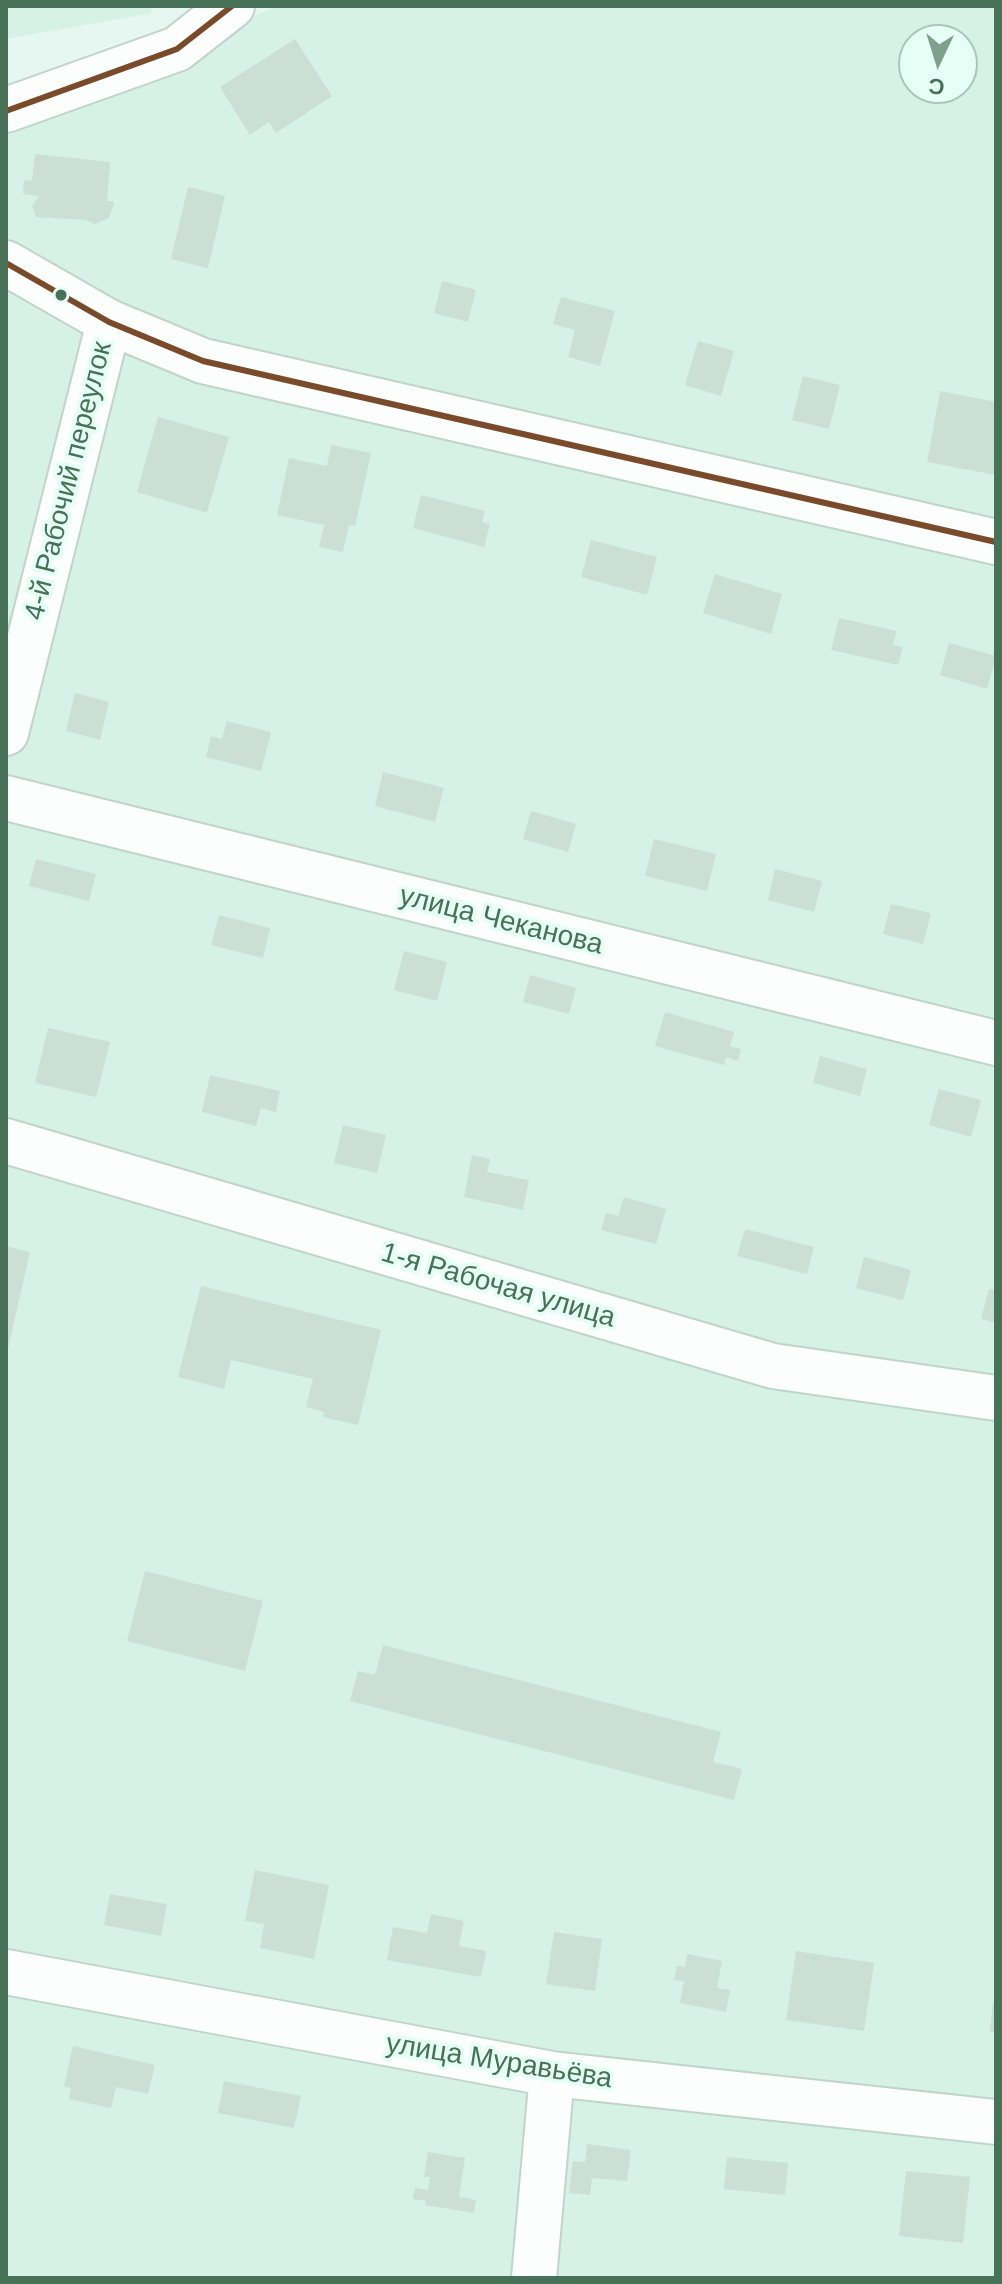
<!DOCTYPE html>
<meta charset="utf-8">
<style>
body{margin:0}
#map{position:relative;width:1002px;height:2284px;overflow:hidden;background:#e6f6f0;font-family:Arial,sans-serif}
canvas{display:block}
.frame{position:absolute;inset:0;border:8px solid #487258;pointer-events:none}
.north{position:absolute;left:898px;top:24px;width:80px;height:80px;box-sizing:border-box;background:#e6fff6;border:2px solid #a7c7b7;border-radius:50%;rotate:184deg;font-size:22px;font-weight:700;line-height:32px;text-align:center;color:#487258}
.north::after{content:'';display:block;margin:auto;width:28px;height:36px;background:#7fa08d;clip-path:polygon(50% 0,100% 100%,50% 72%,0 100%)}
</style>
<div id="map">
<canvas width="1002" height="2284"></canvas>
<div class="frame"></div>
<div class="north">С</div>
</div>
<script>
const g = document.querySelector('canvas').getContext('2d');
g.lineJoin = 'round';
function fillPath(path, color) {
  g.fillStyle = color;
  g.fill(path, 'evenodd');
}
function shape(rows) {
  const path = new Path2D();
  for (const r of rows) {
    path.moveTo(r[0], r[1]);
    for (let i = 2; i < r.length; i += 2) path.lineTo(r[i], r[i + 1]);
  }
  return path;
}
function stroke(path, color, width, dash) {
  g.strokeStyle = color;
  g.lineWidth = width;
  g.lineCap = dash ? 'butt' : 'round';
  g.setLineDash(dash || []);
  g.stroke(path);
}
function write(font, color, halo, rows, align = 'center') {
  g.font = font + ' Arial,sans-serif';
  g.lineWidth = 8;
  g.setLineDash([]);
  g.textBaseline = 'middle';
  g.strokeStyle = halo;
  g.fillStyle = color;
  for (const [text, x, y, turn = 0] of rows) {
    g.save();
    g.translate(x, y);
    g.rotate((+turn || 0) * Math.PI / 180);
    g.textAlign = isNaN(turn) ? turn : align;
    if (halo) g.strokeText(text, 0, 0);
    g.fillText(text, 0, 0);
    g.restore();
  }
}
fillPath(shape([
 [6,6,150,6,152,13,6,39],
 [277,6,996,6,996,2278,6,2278,6,124],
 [914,40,962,40,962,88,914,88]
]), '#d6f1e6');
fillPath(shape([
 [295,39,332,96,276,133,269,122,250,135,220,87],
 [35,154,110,162,107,201,113,201,114,204,109,218,95,224,86,220,36,217,32,206,39,196,23,194,24,180,32,181],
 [188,187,225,196,208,268,171,259],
 [442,281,476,290,468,322,434,313],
 [561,297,615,311,600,366,568,357,575,330,553,324],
 [698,341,734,351,721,396,685,385],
 [803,376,840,385,829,429,792,420],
 [940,391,996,402,996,475,927,462],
 [158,417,229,437,207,513,137,492],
 [331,445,371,453,355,526,349,525,343,552,319,547,324,525,277,515,289,458,327,466],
 [421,495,485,511,482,522,490,524,484,547,413,528],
 [591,540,657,557,647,595,581,577],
 [715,574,782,594,771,634,703,613],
 [839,618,897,631,893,645,903,647,898,665,831,650],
 [949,643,996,656,987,689,940,675],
 [75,693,109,702,100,740,66,731],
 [227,721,271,732,261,771,206,757,211,736,222,739],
 [383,772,444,788,435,822,375,806],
 [531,811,576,824,568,852,523,839],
 [654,839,716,854,707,891,645,876],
 [36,859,96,874,89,901,29,886],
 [775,869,822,881,814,912,768,900],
 [891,904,931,913,923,944,883,934],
 [219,915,270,928,263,958,211,945],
 [404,951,447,962,437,1001,394,990],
 [530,975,576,988,569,1014,523,1002],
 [665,1012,734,1032,730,1046,741,1049,738,1061,726,1057,724,1065,655,1046],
 [48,1028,110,1042,96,1097,35,1083],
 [820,1056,867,1069,860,1096,813,1083],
 [210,1075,280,1091,276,1112,261,1108,256,1126,202,1112],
 [939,1089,981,1100,971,1137,929,1125],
 [343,1125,386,1135,377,1173,334,1163],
 [472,1155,490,1159,487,1172,529,1180,523,1210,464,1197],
 [624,1197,666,1209,656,1244,601,1230,606,1213,618,1216],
 [745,1229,814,1247,807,1274,737,1256],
 [6,1246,30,1252,7,1353,6,1353],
 [864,1257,911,1270,903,1300,856,1288],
 [201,1286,381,1330,358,1425,323,1417,324,1412,306,1407,313,1379,231,1360,224,1389,178,1377],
 [989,1289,996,1290,996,1323,981,1319],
 [145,1571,263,1601,245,1671,127,1641],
 [383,1645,721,1732,713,1762,742,1769,734,1800,350,1701,358,1671,375,1675],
 [255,1870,329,1885,314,1959,260,1948,264,1924,245,1921],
 [110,1894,167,1904,161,1936,104,1925],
 [431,1914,464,1921,459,1946,486,1951,481,1977,387,1960,393,1927,427,1933],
 [554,1932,602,1939,595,1991,546,1984],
 [796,1951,874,1963,864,2031,786,2020],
 [687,1954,722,1961,717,1988,730,1990,726,2012,680,2003,684,1981,674,1980,677,1966,685,1967],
 [993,2002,996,2002,996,2032,990,2032],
 [73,2046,155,2065,148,2094,116,2087,111,2108,69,2099,71,2088,64,2086],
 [224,2081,301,2096,294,2128,218,2113],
 [587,2144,631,2150,627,2181,592,2178,590,2195,569,2193,573,2161,585,2162],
 [428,2152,465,2158,459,2197,476,2200,474,2213,425,2205,426,2201,413,2199,415,2188,428,2190,430,2177,424,2177],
 [727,2157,788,2163,785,2195,724,2189],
 [906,2171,970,2177,963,2243,899,2236]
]), '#ccdfd5');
const minor = shape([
 [6,110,177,49,232,6],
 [6,263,109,322,203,361,996,542],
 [6,733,109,322],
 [6,798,996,1043],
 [6,1141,773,1366,996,1398],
 [6,1972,552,2074,996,2122],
 [534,2278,552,2074]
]);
stroke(minor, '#c1d4cb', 48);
stroke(minor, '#fbfefd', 44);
stroke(shape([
 [6,111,177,49,232,6],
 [6,263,109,322,203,361,996,542]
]), '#7a4b2a', 6);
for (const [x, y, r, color] of [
 [61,295,7,"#487258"]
]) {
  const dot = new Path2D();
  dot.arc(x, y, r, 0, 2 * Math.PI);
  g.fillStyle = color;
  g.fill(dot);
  stroke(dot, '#e6fff6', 3);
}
write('28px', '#487258', '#e6fff6', [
 ["4-й Рабочий переулок",69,481,-76],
 ["улица Чеканова",501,921,14],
 ["1-я Рабочая улица",498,1286,16],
 ["улица Муравьёва",499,2062,9]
]);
</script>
